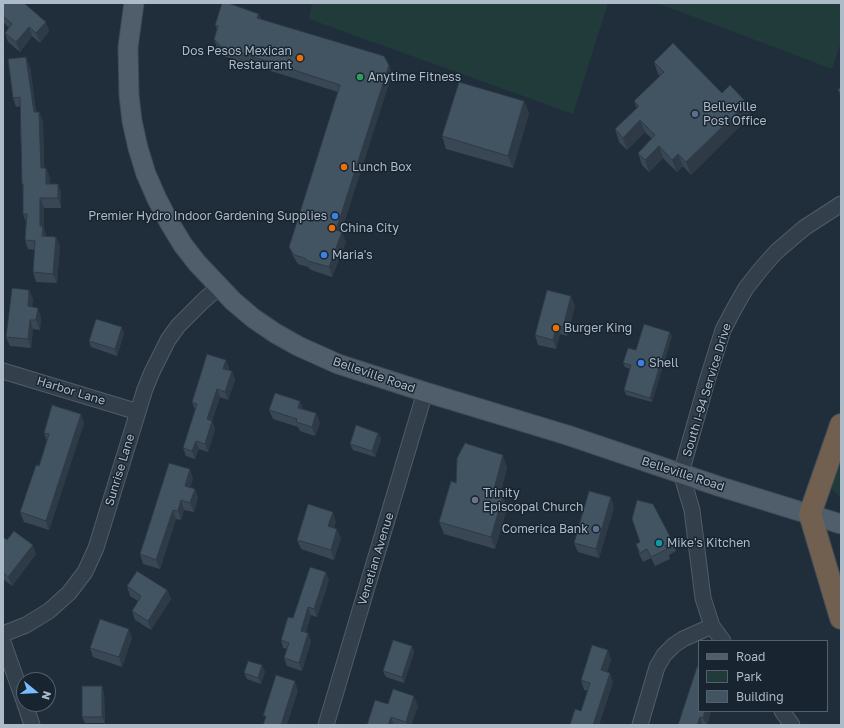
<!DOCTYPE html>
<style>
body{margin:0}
#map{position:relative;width:844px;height:728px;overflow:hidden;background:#1f2e3a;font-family:"Golos Text",sans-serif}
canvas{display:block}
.frame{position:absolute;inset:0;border:4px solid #adbac7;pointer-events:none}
.legend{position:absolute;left:698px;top:640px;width:130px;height:72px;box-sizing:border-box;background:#18242f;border:1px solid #54606c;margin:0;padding:5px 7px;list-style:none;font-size:12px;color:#adbac7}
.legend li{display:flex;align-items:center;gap:8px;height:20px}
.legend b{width:20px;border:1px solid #54606c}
.north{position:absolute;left:16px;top:672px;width:40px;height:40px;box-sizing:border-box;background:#18242f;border:1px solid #54606c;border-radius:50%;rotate:108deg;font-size:11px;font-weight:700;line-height:16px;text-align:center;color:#adbac7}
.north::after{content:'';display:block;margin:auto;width:14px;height:18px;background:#7abdff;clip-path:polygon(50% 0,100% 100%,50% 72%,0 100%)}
</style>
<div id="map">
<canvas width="844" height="728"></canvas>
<div class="frame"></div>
<ul class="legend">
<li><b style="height:5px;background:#505e6b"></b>Road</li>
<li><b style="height:11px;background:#213b3b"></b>Park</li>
<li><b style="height:11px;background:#425362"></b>Building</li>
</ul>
<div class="north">N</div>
</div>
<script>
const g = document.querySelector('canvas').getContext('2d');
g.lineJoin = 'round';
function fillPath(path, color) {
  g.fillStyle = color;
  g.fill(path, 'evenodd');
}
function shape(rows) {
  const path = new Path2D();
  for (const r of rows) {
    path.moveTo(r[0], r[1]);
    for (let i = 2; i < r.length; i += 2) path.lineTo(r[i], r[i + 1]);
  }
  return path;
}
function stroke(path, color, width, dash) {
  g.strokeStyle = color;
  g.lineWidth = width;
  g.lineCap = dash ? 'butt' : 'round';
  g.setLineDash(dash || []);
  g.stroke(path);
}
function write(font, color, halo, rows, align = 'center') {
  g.font = font + ' "Golos Text",sans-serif';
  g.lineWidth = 3;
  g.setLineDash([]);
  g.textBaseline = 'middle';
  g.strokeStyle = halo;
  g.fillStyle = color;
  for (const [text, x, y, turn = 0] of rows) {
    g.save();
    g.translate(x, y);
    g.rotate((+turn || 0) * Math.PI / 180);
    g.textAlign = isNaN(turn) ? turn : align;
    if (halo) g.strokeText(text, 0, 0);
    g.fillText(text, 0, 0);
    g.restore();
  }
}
fillPath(shape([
 [312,3,608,3,573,114,309,19],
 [657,3,841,3,841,42,832,69],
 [841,447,841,497,832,490,831,484]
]), '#213b3b');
const minor = shape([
 [3,371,138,412],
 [3,634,26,625,49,611,69,593,85,572,96,548,145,389,152,372,168,340,178,326,203,301,219,287],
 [723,641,712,626,703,598,692,510,681,473,707,381,723,330,734,309,746,288,761,269,776,252,804,228,841,204],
 [3,642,24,701],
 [25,704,32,725],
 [782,711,792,725],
 [326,725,425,392],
 [640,725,657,667,664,655,674,645,683,639,712,626]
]);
const major = shape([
 [134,3,128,47,129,95,132,121,138,148,146,174,157,199,169,222,183,245,197,263,233,301,253,318,275,333,298,346,338,364,425,392,567,435,718,486,841,524]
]);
const highway = shape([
 [841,425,810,514,841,618]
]);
stroke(minor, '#505d68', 17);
stroke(major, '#3f4b57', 21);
stroke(highway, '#3d4a55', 24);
stroke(minor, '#333f4a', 15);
stroke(major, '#505e6b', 19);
stroke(highway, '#71604f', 22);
fillPath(shape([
 [3,3,46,22,49,31,40,43,32,36,20,52,8,42,5,33,9,28,3,22],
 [261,19,389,65,392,74,341,232,346,242,332,277,311,270,308,267,298,264,293,256,289,247,338,92,223,56,217,48,214,39,217,30,215,25],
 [654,62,722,93,751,115,691,175,683,166,677,172,663,158,649,172,642,165,638,153,652,139,645,132,627,150,619,142,615,129,637,108,634,101,660,76,658,74],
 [30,66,36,112,39,112,43,121,44,168,46,168,50,178,50,184,58,184,61,193,61,208,44,208,44,228,46,236,56,237,60,246,57,283,36,282,33,272,35,250,28,249,25,240,26,222,23,214,23,187,22,184,20,106,16,107,13,98],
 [524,101,529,113,513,168,446,149,442,136],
 [29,290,33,299,32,307,41,317,40,330,33,329,31,348,10,346,6,337],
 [575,306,567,336,560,334,556,349,538,345,535,335],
 [124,333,117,356,91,347,89,341],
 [672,336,652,402,626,395,624,390,630,369,625,367,623,363,636,350],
 [226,360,229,368,229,370,232,371,235,380,228,400,220,397,212,421,215,429,208,452,199,449,195,459,186,456,183,448,195,410,192,402],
 [303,409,316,413,320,423,315,436,300,431,298,427,273,419,269,410],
 [81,414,84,423,49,530,24,522,20,512,39,466,47,442,44,433],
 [378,433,381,439,375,457,353,450,350,444],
 [507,468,500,495,503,496,507,508,495,549,444,534,439,522,456,483],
 [193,479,190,487,195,489,198,498,194,512,184,510,181,520,176,519,160,569,143,564,140,554],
 [614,507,599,558,578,552,574,543],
 [336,521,334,528,341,538,334,560,301,549,297,540],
 [3,540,7,540,36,554,12,586,3,579],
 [673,542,676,551,669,555,670,559,655,566,651,558,643,562,639,554,636,544],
 [329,580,317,617,311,615,306,632,311,641,302,671,287,666,284,658,287,649,283,648,281,640,293,618],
 [127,586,167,590,171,599,151,630,135,620,132,611,138,601,130,596],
 [132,638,122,667,93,657,90,648],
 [412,646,414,652,404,683,386,677,383,671],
 [611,659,607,672,613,682,599,725,570,725,581,711,588,691,584,690,581,680],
 [265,671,261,684,247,679,244,673],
 [102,686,104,693,105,723,85,723,82,717],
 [388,704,418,706,411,725,367,725],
 [699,711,711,711,707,725,678,725]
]), '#394754');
fillPath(shape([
 [259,14,263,23,257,18],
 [46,22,49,31,40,43,36,33],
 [29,27,32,36,20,52,16,42],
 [26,57,30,66,37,121,34,112],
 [389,65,392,74,339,239,336,230],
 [524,101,529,113,513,168,508,156],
 [747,103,751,115,691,175,686,162],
 [39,112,43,121,44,178,41,168],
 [640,120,645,132,627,150,623,138],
 [659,146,663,158,649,172,645,160],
 [678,154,683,166,677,172,672,160],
 [46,168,50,178,50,193,46,184],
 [58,184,61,193,61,208,58,198],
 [40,198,44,208,44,228,46,235,45,245,42,236,40,226],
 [342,232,346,242,332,277,329,267],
 [56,237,60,246,57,283,53,274],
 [29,290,33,299,31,316,28,306],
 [571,296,575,306,567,336,563,327],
 [38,308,41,317,40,330,36,320],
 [30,320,33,329,31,348,28,339],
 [557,325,560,334,556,349,553,340],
 [122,327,124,333,117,356,115,349],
 [670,332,672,336,652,402,650,398],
 [226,360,229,368,226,377,223,369],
 [232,371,235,380,228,400,225,392],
 [217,389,220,397,212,421,215,429,208,452,205,444,207,419],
 [300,401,304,410,298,408],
 [316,413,320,423,315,436,312,427],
 [81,414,84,423,49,530,46,521],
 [378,433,381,439,375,457,372,451],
 [196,441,199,449,195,459,192,451],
 [503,455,507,468,497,505,493,493],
 [190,469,193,479,188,495,185,486],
 [195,489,198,498,194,512,190,503],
 [503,496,507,508,495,549,491,537],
 [611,497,614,507,599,558,596,549],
 [181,500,184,510,181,520,178,511],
 [173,510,176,519,160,569,156,560],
 [333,512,336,521,332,535,328,526],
 [337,529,341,538,334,560,331,550],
 [33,545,36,554,12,586,8,577],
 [326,572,329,580,317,617,314,609],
 [167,590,171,599,151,630,148,621],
 [308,607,311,615,304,639,301,631],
 [129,629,132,638,122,667,119,657],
 [308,633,311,641,302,671,299,663],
 [412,646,414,652,404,683,402,677],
 [608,650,611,659,605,679,601,670],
 [262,665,265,671,261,684,258,678],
 [610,673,613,682,599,725,593,725],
 [295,681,298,691,287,725,281,725],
 [102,686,104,693,105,723,102,717],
 [414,696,418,706,411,725,407,725,406,722],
 [705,711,711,711,707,725,706,725,703,718],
 [391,717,394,725,388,725],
 [700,717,703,725,697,725]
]), '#2e3a45');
const building = shape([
 [3,3,24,3,46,22,36,33,29,27,16,42,5,33,12,24,3,16,3,3],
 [222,3,228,3,259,14,257,18,384,56,389,65,336,230,342,232,329,267,308,261,305,258,294,255,289,247,340,85,220,46,214,39,218,26,215,25,222,3],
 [673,43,722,93,730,85,747,103,686,162,678,154,672,160,659,146,645,160,638,153,655,135,640,120,623,138,615,129,639,106,634,101,664,72,654,62,673,43],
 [26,57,34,112,39,112,41,168,46,168,46,184,58,184,58,198,40,198,40,226,43,226,42,236,56,237,53,274,33,272,35,241,25,240,27,214,23,214,23,184,22,184,20,97,13,98,8,59,26,57],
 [459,82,524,101,508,156,442,136,459,82],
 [841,88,841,96,838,89,841,88],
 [12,288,29,290,28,306,38,308,36,320,30,320,28,339,6,337,12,288],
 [547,290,571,296,563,327,557,325,553,340,535,335,547,290],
 [96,319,122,327,115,349,89,341,96,319],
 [644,324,670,332,650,398,624,390,631,365,623,363,628,348,636,350,644,324],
 [207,354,226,360,223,369,232,371,225,392,217,389,207,419,212,421,205,444,196,441,192,451,183,448,197,404,192,402,207,354],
 [275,393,300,401,298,408,316,413,312,427,296,422,297,419,269,410,275,393],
 [52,405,81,414,46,521,20,512,36,465,39,466,49,434,44,433,52,405],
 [356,425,378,433,372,451,350,444,356,425],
 [465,443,503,455,493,493,503,496,491,537,439,522,451,481,456,483,457,458,465,443],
 [169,463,190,469,185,486,195,489,190,503,181,500,178,511,173,510,156,560,140,554,169,463],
 [589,491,611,497,596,549,574,543,589,491],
 [637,500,653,504,673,542,665,546,667,549,651,557,647,549,640,553,636,544,640,542,632,519,637,500],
 [308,504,333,512,328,526,337,529,331,550,297,540,308,504],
 [14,531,33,545,8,577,3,572,3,540,5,538,7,540,14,531],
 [310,567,326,572,314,609,308,607,301,631,308,633,299,663,284,658,289,643,281,640,288,617,293,618,310,567],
 [137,571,167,590,148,621,132,611,141,596,127,586,137,571],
 [100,619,129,629,119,657,90,648,100,619],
 [393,640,412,646,402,677,383,671,393,640],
 [592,645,608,650,601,670,610,673,593,725,570,725,575,709,581,711,590,683,581,680,592,645],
 [248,661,262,665,258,678,244,673,248,661],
 [697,667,699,667,699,711,705,711,703,718,700,717,697,725,678,725,697,667],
 [276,675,295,681,281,725,263,725,266,716,263,716,276,675],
 [82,686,102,686,102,717,82,717,82,686],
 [393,689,414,696,406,722,391,717,388,725,367,725,375,700,388,704,393,689]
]);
fillPath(building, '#425362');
stroke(building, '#2e3a45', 1);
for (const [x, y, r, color] of [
 [300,58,4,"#e8710a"],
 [360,77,4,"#2e9e5b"],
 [695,114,4,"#5c6f8a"],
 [344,167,4,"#e8710a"],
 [335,216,4,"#3f7fe0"],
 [332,228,4,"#e8710a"],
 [324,255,4,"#3f7fe0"],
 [556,328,4,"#e8710a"],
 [641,363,4,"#3f7fe0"],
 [475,500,4,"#6b7280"],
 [596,529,4,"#5c6f8a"],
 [659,543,4,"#0f9aa8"]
]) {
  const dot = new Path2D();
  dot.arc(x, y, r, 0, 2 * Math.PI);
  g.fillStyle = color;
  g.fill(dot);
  stroke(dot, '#18242f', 1.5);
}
write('12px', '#adbac7', '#18242f', [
 ["Dos Pesos Mexican",292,51,"right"],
 ["Restaurant",292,65,"right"],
 ["Anytime Fitness",368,77],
 ["Belleville",703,107],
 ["Post Office",703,121],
 ["Lunch Box",352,167],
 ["Premier Hydro Indoor Gardening Supplies",327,216,"right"],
 ["China City",340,228],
 ["Maria's",332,255],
 ["Burger King",564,328],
 ["Shell",649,363],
 ["Trinity",483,493],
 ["Episcopal Church",483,507],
 ["Comerica Bank",588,529,"right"],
 ["Mike's Kitchen",667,543]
], 'left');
write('12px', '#adbac7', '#18242f', [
 ["Belleville Road",374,375,19],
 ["South I-94 Service Drive",707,390,-73],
 ["Harbor Lane",71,391,17],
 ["Sunrise Lane",120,470,-73],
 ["Belleville Road",683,474,18],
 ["Venetian Avenue",376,559,-73]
]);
</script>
